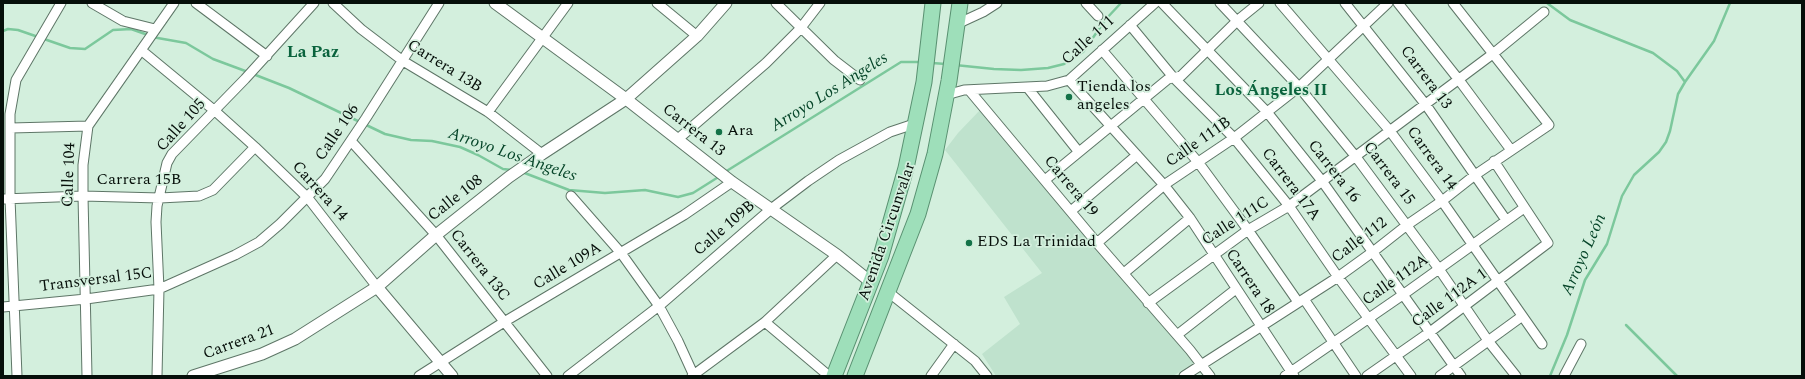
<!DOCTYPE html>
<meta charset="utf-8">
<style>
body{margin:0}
#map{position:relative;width:1805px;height:379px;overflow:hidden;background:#d3efdd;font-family:Spectral,serif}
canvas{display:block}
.frame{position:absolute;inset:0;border:4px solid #060f0a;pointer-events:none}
</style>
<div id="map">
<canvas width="1805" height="379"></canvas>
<div class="frame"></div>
</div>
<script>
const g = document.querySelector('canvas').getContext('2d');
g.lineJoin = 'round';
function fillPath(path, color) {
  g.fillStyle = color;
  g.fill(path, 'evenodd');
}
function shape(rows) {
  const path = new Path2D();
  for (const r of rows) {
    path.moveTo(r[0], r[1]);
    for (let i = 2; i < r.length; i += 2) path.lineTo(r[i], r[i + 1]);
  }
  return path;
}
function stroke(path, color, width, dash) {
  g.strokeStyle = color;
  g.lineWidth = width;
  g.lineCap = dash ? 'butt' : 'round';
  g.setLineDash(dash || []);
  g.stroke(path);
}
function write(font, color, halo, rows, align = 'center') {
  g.font = font + ' Spectral,serif';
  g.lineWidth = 3.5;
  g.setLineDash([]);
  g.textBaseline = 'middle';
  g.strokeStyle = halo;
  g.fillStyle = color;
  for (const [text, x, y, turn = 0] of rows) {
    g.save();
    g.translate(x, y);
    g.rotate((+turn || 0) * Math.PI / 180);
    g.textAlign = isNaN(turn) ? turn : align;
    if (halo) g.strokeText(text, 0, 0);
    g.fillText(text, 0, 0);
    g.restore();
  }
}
fillPath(shape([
 [981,109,1195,362,1173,376,996,376,982,354,1020,324,1004,297,1042,273,945,150,958,133]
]), '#bfe2cd');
stroke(shape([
 [1547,3,1570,20,1653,53,1677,71,1685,82],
 [3,31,8,29,18,30,70,48,85,49,113,30,131,29,148,35],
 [152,37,186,43,213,59,248,72],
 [932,63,946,64],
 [955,65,994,69,1021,70,1048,68,1064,64,1083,52,1106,19,1121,3],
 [253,74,289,88,385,134,411,140,432,141,460,147,478,155,503,169,512,170],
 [522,172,569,190,605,193,645,190,678,197,693,193,720,176],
 [725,172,901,62,921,62],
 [1626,325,1677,376],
 [1550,376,1567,335,1585,280,1607,244,1622,196,1634,175,1659,152,1666,142,1670,131,1678,94,1685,82,1714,41,1730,3]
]), '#7cc89c', 2.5);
const minor = shape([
 [92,3,123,21,155,29],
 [196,3,267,56],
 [333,3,361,29,403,61,488,112,542,154],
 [657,3,697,36],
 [776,3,834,60,860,80],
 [1086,3,1098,16],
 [1162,3,1267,112,1322,181,1461,376],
 [1220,3,1299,87,1356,157,1439,269,1489,342,1516,376],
 [1280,3,1390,131,1442,201,1542,344],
 [1345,3,1426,105,1506,220],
 [1398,3,1459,80,1511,150],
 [957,24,983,12,997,3],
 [1130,25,1173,77,1234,138,1289,206,1338,277,1411,376],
 [141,50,215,111,255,147,308,198,377,287],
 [1102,50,1198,162,1248,230,1298,302],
 [1069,80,1164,185,1190,218,1294,376],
 [1027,87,1078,151],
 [969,90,1097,243,1190,350,1210,376],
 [946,95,964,90,1047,86,1069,80,1155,3],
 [488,112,568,3],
 [11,128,88,126],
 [678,139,766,63,800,29,820,3],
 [351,141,436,235,547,376],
 [1045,180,1168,79,1181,76,1238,20,1259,3],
 [571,196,621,253,659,306,678,341,694,376],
 [3,199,83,196,160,198,199,196,213,190,255,147],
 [1071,211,1137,155],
 [1097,243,1164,185,1234,138,1299,87,1388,3],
 [1124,273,1190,218],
 [887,291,975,361,987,376],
 [1304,299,1356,376],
 [1148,303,1248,230,1289,206,1494,53,1544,12],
 [3,307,86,299,159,289,235,255,259,242,280,224,325,179,366,118,439,3],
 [765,322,829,376],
 [1177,335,1236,289],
 [17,376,10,198,10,114,16,80,61,3],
 [87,376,83,196,83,165,88,126,174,3],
 [157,376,159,289,156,222,157,206,167,163,172,154,245,79,314,3],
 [419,376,504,322,684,215,732,182],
 [568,376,659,306,771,209,808,181,839,160,890,132,914,124],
 [692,376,765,322,837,255],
 [931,376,954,344],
 [1184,376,1338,277,1374,251,1407,225,1442,201,1475,175,1549,125,1453,3],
 [1285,376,1404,294,1524,208],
 [1367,376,1430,332,1548,243,1494,161],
 [1440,376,1521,317],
 [1564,376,1581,344]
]);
const tertiary = shape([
 [495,3,626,99,732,182,837,255,872,283],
 [377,287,452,376],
 [193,376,262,354,295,339,377,287,436,235,509,177,542,154,626,99,697,36,726,3]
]);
const trunk = shape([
 [834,376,881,256,906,168,924,82,933,3],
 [855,376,918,214,935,154,949,81,960,3]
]);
stroke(minor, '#5e7667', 11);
stroke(tertiary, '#5e7667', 13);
stroke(trunk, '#599171', 17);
stroke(minor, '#fff', 9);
stroke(tertiary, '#fff', 11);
stroke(trunk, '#9edfba', 15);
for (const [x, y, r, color] of [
 [1069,97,4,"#137248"],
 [719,132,4,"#137248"],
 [969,243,4,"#137248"]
]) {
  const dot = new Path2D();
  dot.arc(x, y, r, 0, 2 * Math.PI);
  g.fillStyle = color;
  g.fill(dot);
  stroke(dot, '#d3efdd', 1.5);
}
write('16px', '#060f0a', '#d3efdd', [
 ["Calle 111",1089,41,-42],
 ["Carrera 13B",444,67,32],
 ["Carrera 13",1425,78,53],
 ["Calle 105",182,126,-48],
 ["Carrera 13",693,131,38],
 ["Calle 106",338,133,-56],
 ["Calle 111B",1199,143,-35],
 ["Carrera 14",1431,159,54],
 ["Carrera 16",1333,172,52],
 ["Carrera 15",1388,174,53],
 ["Calle 104",70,175,-88],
 ["Carrera 15B",139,181],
 ["Carrera 17A",1290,185,53],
 ["Carrera 19",1070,187,50],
 ["Carrera 14",319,192,48],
 ["Calle 108",456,199,-38],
 ["Calle 111C",1236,222,-33],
 ["Calle 109B",725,229,-41],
 ["Avenida Circunvalar",888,232,-71],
 ["Calle 112",1360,241,-37],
 ["Carrera 13C",479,266,52],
 ["Calle 109A",568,267,-31],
 ["Transversal 15C",96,281,-7],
 ["Calle 112A",1396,281,-35],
 ["Carrera 18",1249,282,56],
 ["Calle 112A 1",1450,299,-36],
 ["Carrera 21",239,343,-20]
]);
write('16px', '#060f0a', '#d3efdd', [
 ["Tienda los",1077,88],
 ["angeles",1077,106],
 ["Ara",727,132],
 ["EDS La Trinidad",977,243]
], 'left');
write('bold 17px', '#0a633d', '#d3efdd', [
 ["La Paz",313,54],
 ["Los Ángeles II",1271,92]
]);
write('italic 17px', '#064529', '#d3efdd', [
 ["Arroyo Los Angeles",830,93,-32],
 ["Arroyo Los Angeles",512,156,19],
 ["Arroyo León",1585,255,-66]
]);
</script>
